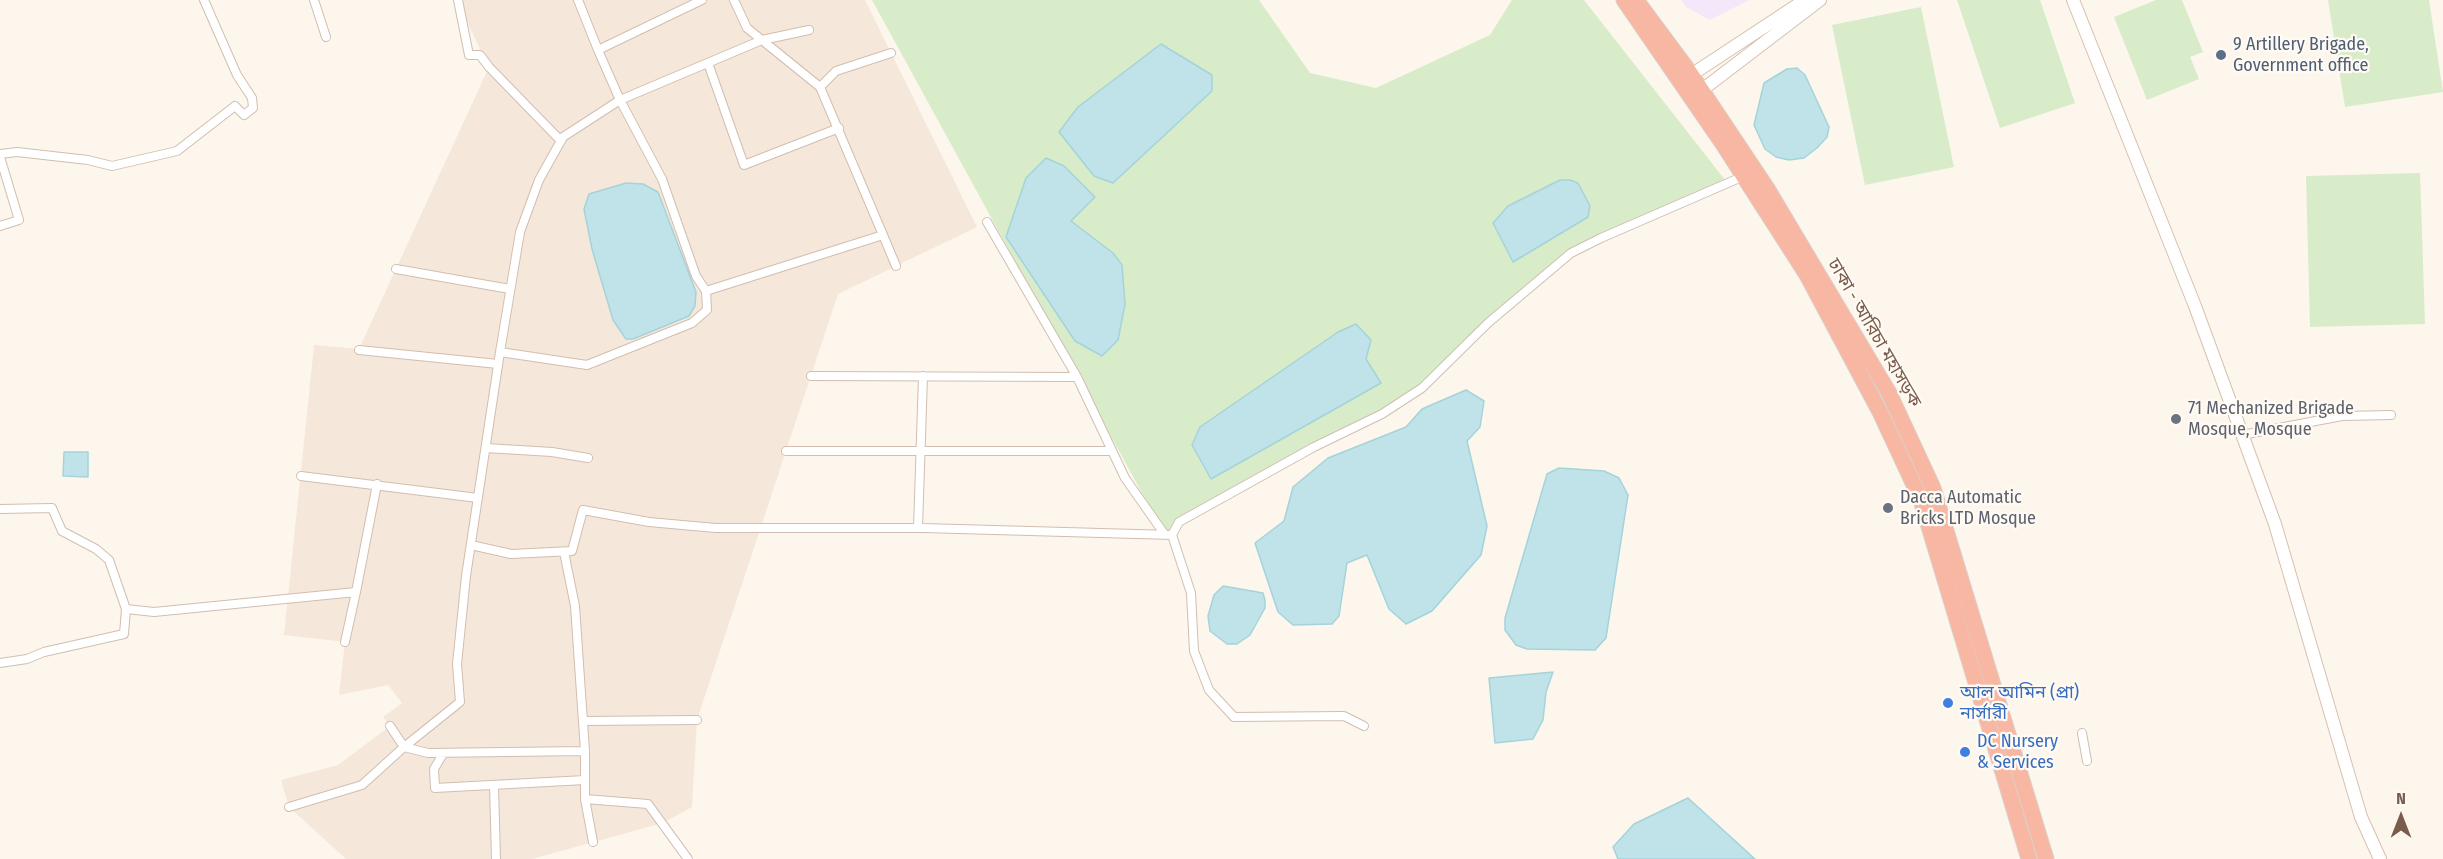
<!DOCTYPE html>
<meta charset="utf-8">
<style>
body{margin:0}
#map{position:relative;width:2443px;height:859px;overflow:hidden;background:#fdf6ec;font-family:"Fira Sans Condensed",sans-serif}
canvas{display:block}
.north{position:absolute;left:2371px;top:787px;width:60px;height:60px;-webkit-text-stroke:4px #fffaf3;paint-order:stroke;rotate:0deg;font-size:16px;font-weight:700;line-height:24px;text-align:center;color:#7a5c4d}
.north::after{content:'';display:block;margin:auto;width:21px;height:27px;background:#7a5c4d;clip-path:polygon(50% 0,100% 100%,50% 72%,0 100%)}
</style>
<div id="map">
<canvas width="2443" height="859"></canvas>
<div class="north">N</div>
</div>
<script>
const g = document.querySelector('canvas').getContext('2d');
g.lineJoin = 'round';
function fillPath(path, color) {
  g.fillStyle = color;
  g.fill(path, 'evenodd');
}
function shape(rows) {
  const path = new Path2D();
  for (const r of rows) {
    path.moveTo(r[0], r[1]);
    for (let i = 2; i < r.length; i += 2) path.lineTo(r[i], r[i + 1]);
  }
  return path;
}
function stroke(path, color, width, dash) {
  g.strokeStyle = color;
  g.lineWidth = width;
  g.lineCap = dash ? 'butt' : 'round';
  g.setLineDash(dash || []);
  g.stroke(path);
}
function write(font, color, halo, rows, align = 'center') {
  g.font = font + ' "Fira Sans Condensed","Noto Sans Bengali",sans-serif';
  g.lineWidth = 4.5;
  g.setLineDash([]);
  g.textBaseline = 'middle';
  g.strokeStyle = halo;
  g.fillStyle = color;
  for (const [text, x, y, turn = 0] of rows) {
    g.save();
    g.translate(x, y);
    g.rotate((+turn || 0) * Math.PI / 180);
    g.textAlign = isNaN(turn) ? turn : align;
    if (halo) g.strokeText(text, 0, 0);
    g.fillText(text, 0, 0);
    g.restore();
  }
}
fillPath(shape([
 [463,0,865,0,977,227,838,294,697,720,692,807,663,823,532,859,346,859,289,807,281,780,338,765,390,726,383,717,402,703,388,685,339,695,345,642,284,635,314,345,359,349,489,67,464,16]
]), '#f5e8da');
fillPath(shape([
 [1681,0,1749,0,1710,20,1686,7]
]), '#f3e8fa');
fillPath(shape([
 [872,0,1259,0,1310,73,1376,88,1490,35,1512,0,1584,0,1729,185,1571,253,1399,403,1165,535],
 [1957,0,2040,0,2075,103,2000,128],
 [2156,0,2182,0,2203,52,2190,57,2199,79,2147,100,2114,17],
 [2328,0,2429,0,2443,92,2345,107],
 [1921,7,1954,167,1865,185,1832,25],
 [2420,173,2425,324,2310,327,2306,176]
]), '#d8ecc9');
const water = shape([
 [1161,44,1212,75,1212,91,1113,183,1094,176,1059,132,1078,107,1161,44],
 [1797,68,1805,75,1829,127,1827,137,1817,148,1804,158,1789,160,1776,157,1765,149,1754,125,1764,83,1787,69,1797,68],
 [1046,158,1064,166,1095,197,1071,221,1113,253,1122,265,1125,304,1118,340,1102,356,1075,341,1006,237,1026,178,1046,158],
 [1560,180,1570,180,1578,183,1590,206,1588,217,1513,262,1493,223,1508,206,1560,180],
 [626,183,643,184,658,192,696,292,695,306,689,316,633,339,626,339,613,320,592,249,584,209,589,194,626,183],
 [1356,324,1371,340,1366,359,1381,383,1211,479,1192,445,1200,427,1338,332,1356,324],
 [1466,390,1484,401,1480,427,1467,441,1487,526,1481,555,1432,611,1406,624,1389,609,1367,555,1347,563,1339,616,1332,624,1293,625,1278,612,1255,543,1284,521,1293,487,1328,458,1406,427,1422,409,1466,390],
 [64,452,88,452,88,477,63,476,64,452],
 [1559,468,1604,471,1619,478,1628,495,1606,638,1595,650,1527,649,1516,645,1505,630,1505,618,1547,474,1559,468],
 [1223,586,1263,593,1265,600,1265,608,1250,635,1237,644,1227,644,1210,631,1208,616,1214,595,1223,586],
 [1553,672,1546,692,1543,720,1533,739,1495,743,1489,678,1553,672],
 [1688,798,1755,859,1618,859,1613,847,1634,824,1688,798]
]);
fillPath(water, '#bfe3e8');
stroke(water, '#a5d3da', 1.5);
const street = shape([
 [314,0,326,37],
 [458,0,469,55,480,55,489,67,561,141],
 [578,0,598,50,702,0],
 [734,0,747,28,820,87],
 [708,63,744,165,839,128],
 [0,154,17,152,88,160,112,166,177,151,235,106,244,115,253,108,252,98,237,75,204,0],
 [0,157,19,220,0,226],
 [987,222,1077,377],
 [883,235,896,266],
 [396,269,510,289],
 [706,291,883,235,820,87,836,71,891,53],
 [359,350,498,364],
 [500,352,520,232,539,180,563,137,620,100,762,40,809,30],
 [811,376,1077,377,1125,478,1165,535],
 [2242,435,2342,416,2391,415],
 [486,448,552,452,588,458],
 [786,451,1112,451],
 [301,476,478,498],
 [0,509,52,508,62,531,96,549,109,560,126,609,154,612,356,592,377,484],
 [918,528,923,376],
 [471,545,511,554,572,551,583,510,649,522,716,528,923,528,1172,535],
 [564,552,575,606,585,751],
 [345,642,356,592],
 [0,663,27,659,44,652,124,634,126,609],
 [583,721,697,720],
 [390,726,404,747,428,753,585,751,585,799,593,842],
 [1364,726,1344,716,1234,717,1209,690,1194,651,1191,593,1172,535,1179,522,1314,447,1382,414,1422,388,1488,323,1571,253,1601,238,1744,176],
 [2082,733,2087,761],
 [443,754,434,769,435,788,585,780],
 [494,785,496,859],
 [585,799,648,804,688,859],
 [289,807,362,785,404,747,460,702,457,664,466,576,500,352,587,365,692,323,707,310,706,291,696,276,662,179,620,100,598,50]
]);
const secondary = shape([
 [2073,0,2195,306,2275,524,2361,817,2380,859],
 [1691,75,1805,0],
 [1702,90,1820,0]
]);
const highway = shape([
 [1624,0,1723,144,1807,275,1880,412,1921,500,2029,859],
 [1636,0,1688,70,1768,190,1889,393,1933,488,2046,859]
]);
stroke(street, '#d1beb0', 10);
stroke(secondary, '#d6c0b0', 14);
stroke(highway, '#dad1cd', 17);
stroke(street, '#fff', 8);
stroke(secondary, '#fff', 12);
stroke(highway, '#f7b7a3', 15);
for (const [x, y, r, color] of [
 [2221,55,6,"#5c6f8a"],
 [2176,419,6,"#6b7280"],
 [1888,508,6,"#6b7280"],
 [1948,703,6,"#3f7fe0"],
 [1965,752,6,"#3f7fe0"]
]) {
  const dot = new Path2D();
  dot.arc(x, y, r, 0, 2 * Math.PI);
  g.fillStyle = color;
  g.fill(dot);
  stroke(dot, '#fffaf3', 2);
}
write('18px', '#4e5e75', '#fffaf3', [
 ["9 Artillery Brigade,",2233,45],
 ["Government office",2233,66]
], 'left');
write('18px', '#7a5c4d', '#fffaf3', [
 ["ঢাকা - আরিচা মহাসড়ক",1874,333,60]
]);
write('18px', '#5b616d', '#fffaf3', [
 ["71 Mechanized Brigade",2188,409],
 ["Mosque, Mosque",2188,430],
 ["Dacca Automatic",1900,498],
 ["Bricks LTD Mosque",1900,519]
], 'left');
write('18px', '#366cbe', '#fffaf3', [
 ["আল আমিন (প্রা)",1960,693],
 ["নার্সারী",1960,714],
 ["DC Nursery",1977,742],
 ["& Services",1977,763]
], 'left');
</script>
